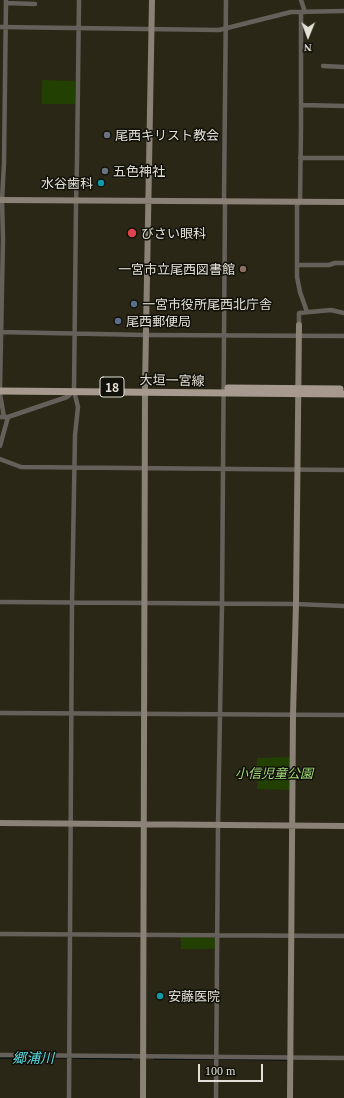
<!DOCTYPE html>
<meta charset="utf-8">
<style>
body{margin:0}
#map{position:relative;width:344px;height:1098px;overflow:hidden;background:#2b2717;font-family:Georgia,serif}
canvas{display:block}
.north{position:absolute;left:288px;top:16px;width:40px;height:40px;-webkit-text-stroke:3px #111009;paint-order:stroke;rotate:181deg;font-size:11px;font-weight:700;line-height:16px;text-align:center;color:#e3e1d7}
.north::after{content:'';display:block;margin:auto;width:14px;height:18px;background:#e3e1d7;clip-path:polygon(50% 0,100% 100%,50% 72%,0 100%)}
.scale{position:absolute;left:198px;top:1064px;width:65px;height:18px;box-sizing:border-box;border:2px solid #e3e1d7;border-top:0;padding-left:5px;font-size:12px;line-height:14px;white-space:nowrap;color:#e3e1d7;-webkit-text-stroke:3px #111009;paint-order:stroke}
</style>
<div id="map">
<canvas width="344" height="1098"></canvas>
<div class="north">N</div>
<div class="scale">100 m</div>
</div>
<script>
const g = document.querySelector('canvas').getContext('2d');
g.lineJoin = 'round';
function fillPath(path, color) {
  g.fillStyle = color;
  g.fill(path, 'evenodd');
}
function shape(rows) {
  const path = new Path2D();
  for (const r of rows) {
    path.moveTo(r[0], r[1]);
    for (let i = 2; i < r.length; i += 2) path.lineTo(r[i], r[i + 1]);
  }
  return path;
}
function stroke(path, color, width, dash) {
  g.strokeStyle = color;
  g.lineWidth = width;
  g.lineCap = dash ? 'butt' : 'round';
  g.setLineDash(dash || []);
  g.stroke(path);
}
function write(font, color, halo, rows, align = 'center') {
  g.font = font + ' Georgia,"Noto Sans JP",serif';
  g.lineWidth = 3;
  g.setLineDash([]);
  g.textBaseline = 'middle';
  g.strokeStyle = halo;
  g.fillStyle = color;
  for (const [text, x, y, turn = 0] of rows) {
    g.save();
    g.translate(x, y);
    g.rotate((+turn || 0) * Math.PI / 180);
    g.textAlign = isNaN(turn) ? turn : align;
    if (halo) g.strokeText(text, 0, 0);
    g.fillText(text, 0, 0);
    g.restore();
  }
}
fillPath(shape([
 [42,80,75,81,75,104,42,104],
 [290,757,290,790,257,789,257,758],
 [181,937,215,938,215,949,181,949]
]), '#224002');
stroke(shape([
 [0,1058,66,1058],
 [73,1058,132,1059],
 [154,1059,215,1059],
 [219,1059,289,1060]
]), '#021010', 1.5);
stroke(shape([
 [301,0,305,12],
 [6,3,35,4],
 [301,12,301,128,300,202,297,205,297,277,300,292,307,312],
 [0,27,219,30,291,12,344,11],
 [323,66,344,67],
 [301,105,344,106],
 [300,158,344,158],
 [298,265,329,265,335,263,344,263],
 [299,325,299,313,331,310,344,313],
 [0,332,146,335,344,336],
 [0,388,3,239,2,200,4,163,6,0],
 [74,391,76,204,77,161,79,0],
 [0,394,4,417],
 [0,417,8,417,67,397,74,391,78,407,75,435,72,603,69,1098],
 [0,446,8,417],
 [0,459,21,467,344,470],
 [0,602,296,604,344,606],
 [0,713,344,715],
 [0,934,344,936],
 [0,1055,344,1058],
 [216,1098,218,825,222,604,225,204,224,199,226,0]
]), '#66605a', 4.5);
stroke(shape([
 [0,200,344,202],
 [0,823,344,826],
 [143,1098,145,387,152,0],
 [290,1098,293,715,296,604,299,325]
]), '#8a8177', 6);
stroke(shape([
 [228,388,340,389],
 [0,391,344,394]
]), '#a6998d', 7);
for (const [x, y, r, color] of [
 [107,135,4,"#6b7280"],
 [105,171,4,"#6b7280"],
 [101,183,4,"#0f9aa8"],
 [132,233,5,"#e0444e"],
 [243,269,4,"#8d6e63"],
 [134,304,4,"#5c6f8a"],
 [118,321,4,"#5c6f8a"],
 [160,996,4,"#0f9aa8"]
]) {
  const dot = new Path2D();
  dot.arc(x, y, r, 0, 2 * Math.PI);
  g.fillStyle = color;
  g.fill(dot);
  stroke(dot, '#111009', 1.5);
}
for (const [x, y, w] of [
 [112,387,24]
]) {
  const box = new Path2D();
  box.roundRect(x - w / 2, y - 10, w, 20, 3);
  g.fillStyle = '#111009';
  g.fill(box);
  stroke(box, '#e3e1d7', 1);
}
write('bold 12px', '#e3e1d7', null, [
 ["18",112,387]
]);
write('13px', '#e3e1d7', '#111009', [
 ["尾西キリスト教会",115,135],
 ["五色神社",113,171],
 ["水谷歯科",93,183,"right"],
 ["びさい眼科",141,233],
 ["一宮市立尾西図書館",235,269,"right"],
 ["一宮市役所尾西北庁舎",142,304],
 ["尾西郵便局",126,321],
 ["安藤医院",168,996]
], 'left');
write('13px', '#e3e1d7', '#111009', [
 ["大垣一宮線",172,380,1]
]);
write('italic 13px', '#a0d976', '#111009', [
 ["小信児童公園",274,773]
]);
write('italic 14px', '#56dae0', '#111009', [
 ["郷浦川",33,1058]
]);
</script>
